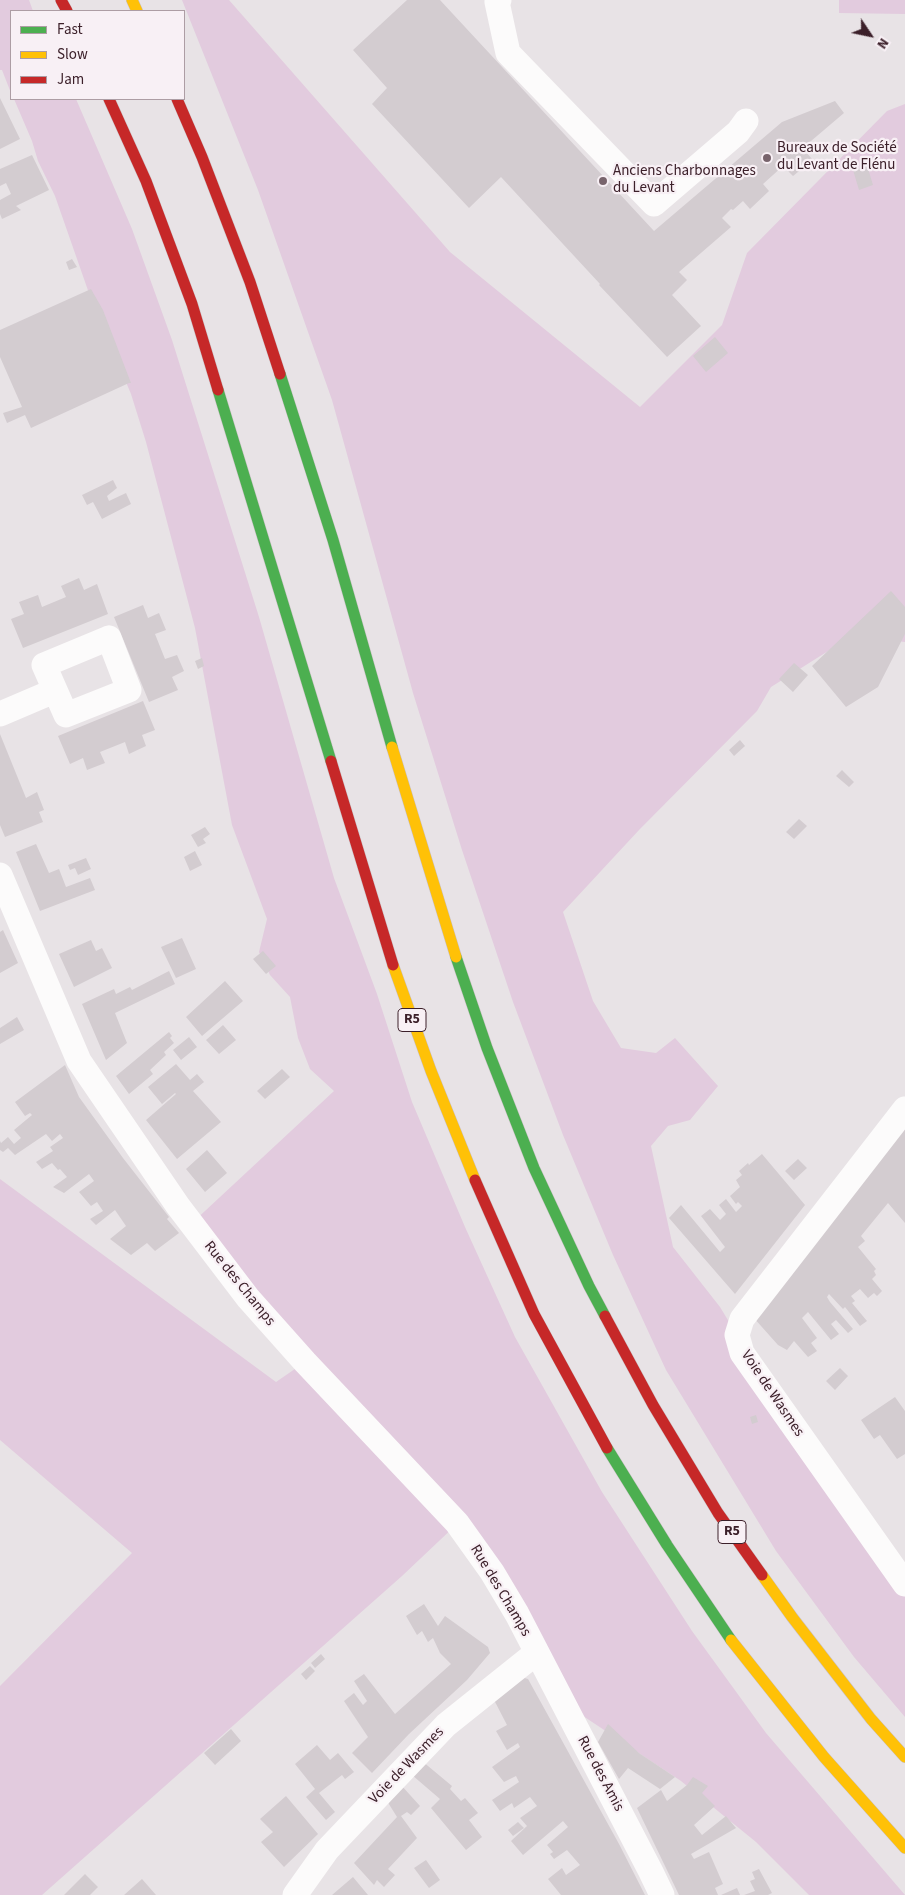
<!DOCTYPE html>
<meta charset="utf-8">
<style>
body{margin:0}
#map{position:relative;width:905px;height:1895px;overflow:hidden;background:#e8e3e6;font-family:"Source Sans 3",sans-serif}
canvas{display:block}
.legend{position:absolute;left:10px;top:10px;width:175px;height:90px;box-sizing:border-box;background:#f8f0f5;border:1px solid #ad9da4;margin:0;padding:6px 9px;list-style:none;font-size:15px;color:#3c202a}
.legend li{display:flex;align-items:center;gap:10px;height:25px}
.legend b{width:25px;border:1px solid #ad9da4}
.north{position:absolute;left:845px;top:10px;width:50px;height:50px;-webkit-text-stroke:4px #f8f0f5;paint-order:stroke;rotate:124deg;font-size:14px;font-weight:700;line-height:20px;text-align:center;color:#3c202a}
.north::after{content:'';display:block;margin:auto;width:18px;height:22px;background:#3c202a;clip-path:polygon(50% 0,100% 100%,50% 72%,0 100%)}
</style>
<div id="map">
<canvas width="905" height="1895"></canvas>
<ul class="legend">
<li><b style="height:6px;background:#4caf50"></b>Fast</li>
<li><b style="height:6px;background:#ffc107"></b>Slow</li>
<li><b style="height:6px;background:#c62828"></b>Jam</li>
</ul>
<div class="north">N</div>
</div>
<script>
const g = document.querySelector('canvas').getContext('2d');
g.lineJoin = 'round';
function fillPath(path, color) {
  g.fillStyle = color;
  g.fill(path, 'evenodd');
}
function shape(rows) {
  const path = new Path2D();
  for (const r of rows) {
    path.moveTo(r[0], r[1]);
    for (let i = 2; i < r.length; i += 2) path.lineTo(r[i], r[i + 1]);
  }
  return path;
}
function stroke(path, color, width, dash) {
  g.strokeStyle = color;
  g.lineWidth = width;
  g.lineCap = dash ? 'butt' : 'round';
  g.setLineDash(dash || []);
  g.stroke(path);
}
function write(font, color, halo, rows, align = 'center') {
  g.font = font + ' "Source Sans 3",sans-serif';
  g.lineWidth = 4.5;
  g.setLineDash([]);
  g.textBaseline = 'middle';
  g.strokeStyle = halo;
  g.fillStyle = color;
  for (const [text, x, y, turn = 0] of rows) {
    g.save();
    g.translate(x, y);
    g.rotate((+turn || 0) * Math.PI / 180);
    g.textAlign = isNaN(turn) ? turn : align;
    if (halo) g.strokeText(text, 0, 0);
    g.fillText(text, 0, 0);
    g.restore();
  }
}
fillPath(shape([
 [0,0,29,0,33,11,11,11,11,93,2,70,0,70],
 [182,0,229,0,450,252,640,407,722,325,747,253,887,111,905,104,905,642,852,636,771,687,757,711,639,830,563,912,593,1001,621,1048,656,1053,675,1038,718,1086,690,1120,668,1126,651,1146,673,1247,720,1307,737,1335,905,1584,905,1717,854,1657,776,1551,666,1370,613,1255,563,1135,513,1002,462,850,413,693,332,400,258,190],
 [839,0,905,0,905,14,839,13],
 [14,99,76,99,132,229,172,340,259,617,334,878,377,994,412,1102,465,1227,515,1337,602,1492,692,1631,766,1733,905,1895,809,1895,756,1842,681,1781,562,1702,457,1524,402,1576,42,1895,0,1895,0,1686,132,1553,0,1440,0,1179,276,1382,305,1362,191,1224,334,1091,310,1069,298,1038,290,997,270,975,259,952,267,919,232,825,195,628,146,442,131,394,91,299,55,196,38,161,32,141]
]), '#e2cbde');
fillPath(shape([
 [407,0,440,0,654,231,782,122,835,101,844,113,804,147,803,149,813,160,793,176,783,166,763,184,769,191,750,209,743,201,733,210,731,209,722,218,731,227,679,272,687,280,672,295,701,326,667,357,599,285,600,284,501,177,469,208,372,104,387,88,353,50],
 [0,98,20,139,0,149],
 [32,155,49,190,16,206,21,210,2,219,0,214,0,200,11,194,6,183,0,186,0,169],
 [867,165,873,185,859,190,853,170],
 [72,259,77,267,69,270,66,262],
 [91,289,103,310,131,383,129,383,31,428,25,415,7,423,3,413,22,407,0,357,0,330],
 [715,337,728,353,706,372,693,356],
 [113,480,117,488,107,496,109,501,126,493,131,504,102,519,93,502,87,505,82,495],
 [79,578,84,590,97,584,108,614,23,648,11,619,24,614,19,602,38,595,42,607,66,597,61,586],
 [891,591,905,607,905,634,878,687,846,707,812,666],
 [143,605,148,618,159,613,166,630,155,634,165,659,177,655,184,671,172,677,178,690,149,702,114,617],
 [202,658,204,666,198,669,195,661],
 [794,663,808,675,793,692,779,679],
 [143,701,155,730,142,735,146,746,129,754,125,742,100,752,105,763,87,770,83,758,70,764,58,736],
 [0,734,26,798,37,792,44,810,39,812,43,822,5,837,0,825],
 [740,740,745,746,734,756,729,750],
 [842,770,854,782,849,787,836,776],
 [799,819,807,826,794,839,786,832],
 [205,827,210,834,203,839,206,843,198,847,191,835],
 [36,844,49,873,59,869,66,887,90,878,95,890,40,911,16,852],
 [195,851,202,865,190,871,184,857],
 [86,858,91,869,78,875,75,868,70,870,68,865],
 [3,930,18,963,0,973,0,932],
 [182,938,196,969,176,978,161,947],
 [91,940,96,951,102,948,112,968,74,987,59,954],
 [263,951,276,966,266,974,253,959],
 [169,971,175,984,115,1013,127,1043,106,1060,82,1004,114,989,116,994,130,987,132,990],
 [225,981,243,1001,202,1036,186,1017],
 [17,1017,24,1030,0,1044,0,1028],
 [223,1025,236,1040,219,1054,206,1040],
 [169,1032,172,1036,170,1038,174,1043,164,1052,166,1055,150,1070,153,1074,129,1094,116,1076],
 [189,1037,197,1047,181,1060,173,1050],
 [176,1064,190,1080,197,1074,204,1082,193,1091,221,1122,177,1159,146,1120,176,1094,175,1093,162,1104,148,1087],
 [65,1065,79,1097,123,1158,169,1217,167,1219,179,1233,155,1251,147,1243,131,1255,110,1239,126,1226,115,1210,96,1225,90,1219,103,1211,97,1202,91,1206,79,1192,94,1181,89,1174,64,1193,53,1187,67,1177,60,1169,58,1170,52,1163,42,1169,36,1162,53,1151,50,1147,63,1138,60,1134,52,1141,46,1134,15,1155,8,1148,3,1152,0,1150,0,1141,1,1143,8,1137,14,1144,21,1138,14,1130,32,1115,30,1113,25,1116,15,1102],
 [282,1069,290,1077,265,1099,257,1091],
 [905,1127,905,1223,888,1203,861,1236,865,1241,858,1247,876,1269,874,1271,876,1275,872,1279,882,1291,877,1296,874,1293,868,1298,860,1289,851,1296,855,1301,852,1303,867,1321,860,1326,845,1307,843,1309,829,1294,827,1297,830,1302,853,1329,848,1333,836,1320,831,1324,839,1334,831,1340,808,1312,802,1318,817,1338,811,1343,817,1351,808,1357,794,1341,787,1350,778,1345,753,1317],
 [207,1150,227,1173,205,1192,186,1169],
 [762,1154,805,1205,735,1294,669,1218,681,1205,720,1252,725,1247,701,1216,710,1209,720,1220,726,1214,719,1205,726,1199,736,1212,742,1206,738,1202,736,1204,730,1196,740,1187,736,1180,742,1175,739,1171,748,1163,749,1165],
 [798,1159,807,1168,794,1180,785,1171],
 [840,1368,848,1376,835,1390,826,1381],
 [895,1397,905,1411,905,1454,897,1459,880,1435,874,1439,861,1420],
 [756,1415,758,1422,752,1424,750,1417],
 [424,1604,438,1626,445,1616,488,1647,490,1653,467,1680,409,1734,372,1773,352,1753,368,1737,344,1701,354,1693,363,1705,367,1701,354,1681,364,1674,395,1714,451,1664,440,1653,433,1638,428,1642,422,1631,417,1635,406,1616],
 [321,1654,325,1659,315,1668,311,1663],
 [310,1666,315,1671,306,1680,301,1674],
 [521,1677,528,1679,619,1844,645,1895,561,1895,548,1879,562,1868,566,1875,580,1865,567,1850,554,1859,550,1854,553,1852,547,1845,568,1827,563,1821,523,1855,511,1841,527,1826,520,1818,537,1806,530,1797,514,1808,512,1803,500,1811,492,1800,519,1782,516,1776,504,1782,492,1767,520,1747,518,1743,507,1750,496,1731,507,1725,493,1698],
 [608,1724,639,1753,675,1777,660,1789,628,1768,619,1779,598,1742],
 [231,1729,241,1741,215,1765,204,1753],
 [317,1745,330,1760,338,1753,354,1772,345,1779,342,1775,319,1793,335,1812,326,1820,306,1797,315,1789,295,1764],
 [422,1761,452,1786,450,1789,461,1801,465,1798,478,1813,469,1820,482,1837,466,1850,431,1808,440,1799,412,1775],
 [693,1777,708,1786,702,1793,715,1806,694,1825,702,1835,726,1816,736,1828,691,1854,694,1859,709,1852,723,1884,715,1888,718,1895,679,1895,637,1808,661,1790,667,1801,687,1785],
 [401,1785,420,1806,411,1815,407,1812,401,1816,417,1838,388,1869,395,1875,384,1887,377,1880,374,1885,354,1863,397,1817,387,1801],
 [286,1796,318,1834,284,1867,261,1842,273,1832,260,1819],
 [518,1822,524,1828,513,1836,508,1830],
 [426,1860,440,1880,429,1888,414,1868],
 [759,1869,772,1893,768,1895,744,1895,755,1891,750,1881,755,1879,752,1872],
 [85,1874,98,1887,90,1895,64,1895],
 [353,1877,368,1895,332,1895],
 [142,1879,156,1895,124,1895],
 [737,1888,740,1895,721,1895]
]), '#d3ccd0');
const fast = shape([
 [280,374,333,540,392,747],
 [218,390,331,761],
 [456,957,487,1048,534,1168,589,1286,605,1316],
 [607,1448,667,1545,731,1640]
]);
const slow = shape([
 [132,0,137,11],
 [392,747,456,957],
 [393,965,431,1071,475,1180],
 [762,1575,792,1617,871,1719,905,1757],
 [731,1640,824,1757,905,1848]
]);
const jam = shape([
 [61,0,67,11],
 [109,99,146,181,192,304,218,390],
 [177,99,202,157,250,282,280,374],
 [331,761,393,965],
 [475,1180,534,1314,607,1448],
 [605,1316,653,1405,718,1513,762,1575]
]);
stroke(fast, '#c9c0c4', 12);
stroke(slow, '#c9c0c4', 12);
stroke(jam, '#c9c0c4', 12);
stroke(shape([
 [499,0,497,2,508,53,654,204,738,132,746,121],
 [109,638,129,690,66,715,44,665,109,638],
 [0,714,54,691],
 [0,875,79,1061,178,1206,248,1298,305,1362,457,1523,492,1572,517,1614,651,1872,662,1895],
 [905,1109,742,1319,737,1335,742,1353,905,1584],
 [295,1895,327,1850,446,1725,536,1653]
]), '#fcfbfb', 25);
stroke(fast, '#4caf50', 11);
stroke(slow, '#ffc107', 11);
stroke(jam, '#c62828', 11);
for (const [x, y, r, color] of [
 [767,158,5,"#78646c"],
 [603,181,5,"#78646c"]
]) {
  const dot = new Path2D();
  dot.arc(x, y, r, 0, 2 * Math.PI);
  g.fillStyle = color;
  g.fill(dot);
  stroke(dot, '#f8f0f5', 2);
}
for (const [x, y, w] of [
 [412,1020,28],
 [732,1532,28]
]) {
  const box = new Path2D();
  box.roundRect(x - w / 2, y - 11.5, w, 23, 4);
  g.fillStyle = '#f8f0f5';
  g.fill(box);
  stroke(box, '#3c202a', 1);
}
write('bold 14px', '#3c202a', null, [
 ["R5",412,1020],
 ["R5",732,1532]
]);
write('15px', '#3c202a', '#f8f0f5', [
 ["Bureaux de Société",777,149],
 ["du Levant de Flénu",777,166],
 ["Anciens Charbonnages",613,172],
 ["du Levant",613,189]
], 'left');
write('15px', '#3c202a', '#f8f0f5', [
 ["Rue des Champs",239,1284,51],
 ["Voie de Wasmes",772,1394,56],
 ["Rue des Champs",500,1591,59],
 ["Voie de Wasmes",407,1766,-46],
 ["Rue des Amis",600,1774,62]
]);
</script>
